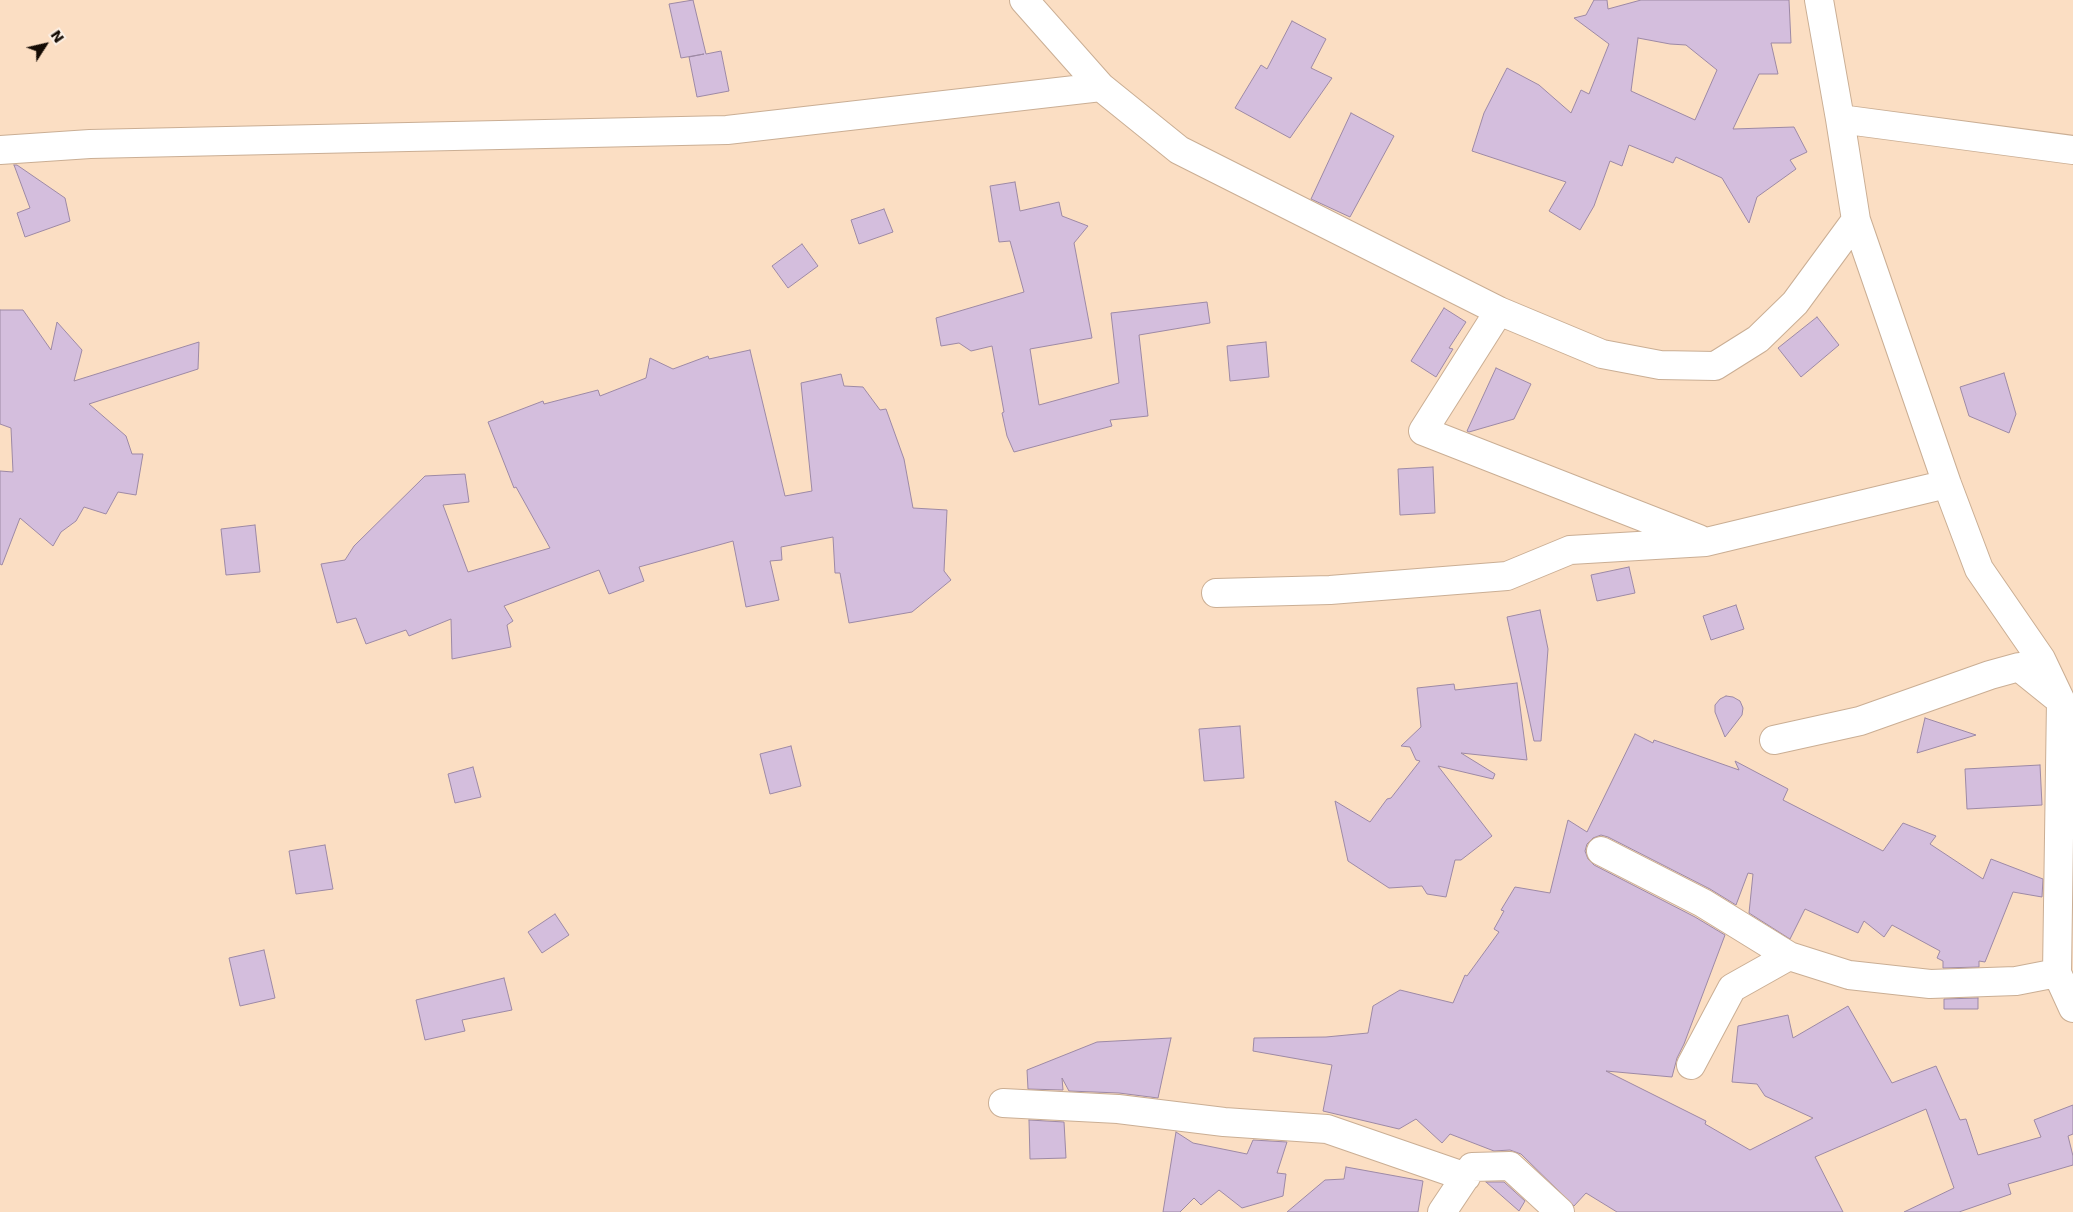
<!DOCTYPE html>
<style>
body{margin:0}
#map{position:relative;width:2073px;height:1212px;overflow:hidden;background:#fbdec3;font-family:"DejaVu Sans",sans-serif}
canvas{display:block}
.north{position:absolute;left:20px;top:20px;width:50px;height:50px;-webkit-text-stroke:4px #fbefe4;paint-order:stroke;rotate:55deg;font-size:14px;font-weight:700;line-height:20px;text-align:center;color:#140b04}
.north::after{content:'';display:block;margin:auto;width:18px;height:22px;background:#140b04;clip-path:polygon(50% 0,100% 100%,50% 72%,0 100%)}
</style>
<div id="map">
<canvas width="2073" height="1212"></canvas>
<div class="north">N</div>
</div>
<script>
const g = document.querySelector('canvas').getContext('2d');
g.lineJoin = 'round';
function fillPath(path, color) {
  g.fillStyle = color;
  g.fill(path, 'evenodd');
}
function shape(rows) {
  const path = new Path2D();
  for (const r of rows) {
    path.moveTo(r[0], r[1]);
    for (let i = 2; i < r.length; i += 2) path.lineTo(r[i], r[i + 1]);
  }
  return path;
}
function stroke(path, color, width, dash) {
  g.strokeStyle = color;
  g.lineWidth = width;
  g.lineCap = dash ? 'butt' : 'round';
  g.setLineDash(dash || []);
  g.stroke(path);
}
const building = shape([
 [693,0,706,54,721,51,729,91,697,97,689,57,704,54,681,58,669,4,693,0],
 [1594,0,1607,0,1608,9,1641,0,1789,0,1791,43,1771,43,1778,74,1759,74,1733,129,1794,127,1807,152,1790,160,1796,169,1757,197,1749,223,1722,178,1676,157,1673,163,1629,145,1622,166,1610,161,1594,206,1580,230,1549,211,1566,182,1472,151,1484,113,1507,68,1539,85,1571,113,1581,90,1589,94,1609,44,1574,18,1586,15,1594,0],
 [1638,38,1670,44,1686,45,1717,70,1695,120,1631,91,1638,38],
 [1292,21,1326,39,1311,68,1332,78,1290,138,1235,108,1261,65,1267,69,1292,21],
 [1351,113,1394,136,1350,217,1311,199,1351,113],
 [14,165,17,165,65,198,70,221,25,237,17,213,30,208,14,165],
 [1015,182,1020,211,1059,202,1062,216,1088,226,1074,243,1092,338,1030,349,1039,405,1119,383,1111,313,1207,302,1210,323,1139,335,1148,416,1110,420,1112,426,1014,452,1007,436,1002,413,1004,412,992,346,971,351,959,343,941,346,936,318,1024,292,1010,241,999,242,990,186,1015,182],
 [884,209,893,232,859,244,851,220,884,209],
 [802,244,818,266,788,288,772,266,802,244],
 [1444,308,1466,322,1449,348,1453,349,1436,377,1411,361,1444,308],
 [0,310,23,310,51,350,57,322,82,350,74,381,199,342,198,369,89,404,126,436,132,454,143,454,136,495,118,492,106,514,84,507,76,521,61,532,53,546,20,518,2,565,0,564,0,471,13,472,11,428,0,424,0,310],
 [1817,317,1839,345,1801,377,1778,348,1817,317],
 [1266,342,1269,377,1230,381,1227,346,1266,342],
 [750,350,785,496,812,491,801,383,841,374,844,386,863,387,880,410,886,409,904,459,913,508,947,510,944,571,951,580,912,612,849,623,840,573,835,573,833,537,781,547,782,560,770,561,779,600,746,607,733,541,639,567,644,581,609,594,599,570,504,606,513,621,507,625,511,647,452,659,451,619,409,636,406,630,366,644,356,618,337,623,321,564,345,560,354,546,425,476,465,474,469,502,443,505,468,572,550,548,516,487,514,488,488,422,543,401,544,404,598,390,600,396,646,378,650,358,673,369,708,356,709,359,750,350],
 [1496,368,1531,384,1514,419,1469,432,1467,431,1496,368],
 [2004,373,2016,414,2009,433,1969,416,1960,387,2004,373],
 [1433,467,1435,513,1400,515,1398,469,1433,467],
 [255,525,260,572,226,575,221,529,255,525],
 [1629,567,1635,593,1597,601,1591,575,1629,567],
 [1736,605,1744,629,1711,640,1703,616,1736,605],
 [1540,610,1548,649,1541,741,1534,741,1507,617,1540,610],
 [1517,683,1527,760,1461,753,1495,774,1493,779,1438,766,1492,836,1461,860,1455,860,1446,897,1427,894,1422,886,1389,888,1348,861,1335,801,1370,822,1387,799,1391,798,1420,761,1416,760,1410,747,1401,746,1421,727,1417,688,1454,684,1455,690,1517,683],
 [1726,696,1733,697,1740,701,1743,708,1742,715,1725,737,1715,712,1715,705,1720,699,1726,696],
 [1925,718,1976,735,1917,753,1925,718],
 [1240,726,1244,778,1204,781,1199,729,1240,726],
 [1635,734,1653,743,1654,740,1739,770,1735,761,1788,789,1783,800,1883,851,1903,823,1936,836,1930,844,1983,879,1991,859,2043,879,2042,897,2013,892,1985,962,1979,961,1979,967,1943,968,1943,961,1937,958,1940,951,1892,925,1884,937,1864,921,1858,933,1805,909,1790,939,1749,913,1753,874,1748,873,1736,905,1710,889,1608,837,1601,835,1593,838,1587,844,1585,851,1588,859,1594,865,1695,917,1725,935,1684,1044,1677,1058,1672,1077,1606,1071,1706,1121,1705,1124,1750,1150,1813,1118,1765,1096,1757,1084,1732,1082,1738,1026,1788,1015,1793,1038,1848,1006,1892,1083,1936,1066,1960,1120,1966,1119,1978,1155,2041,1137,2034,1120,2073,1105,2073,1134,2068,1136,2073,1156,2073,1165,2008,1184,2011,1194,1959,1212,1904,1212,1954,1188,1926,1109,1815,1157,1843,1212,1617,1212,1586,1193,1574,1206,1521,1154,1510,1150,1494,1151,1450,1134,1442,1143,1416,1119,1399,1129,1323,1111,1332,1065,1253,1051,1254,1038,1326,1037,1368,1033,1373,1006,1400,990,1453,1003,1465,975,1467,976,1499,932,1494,929,1504,911,1501,910,1515,887,1550,893,1568,820,1587,832,1635,734],
 [791,746,801,786,770,794,760,754,791,746],
 [2040,765,2042,805,1967,809,1965,769,2040,765],
 [473,767,481,797,455,803,448,774,473,767],
 [325,845,333,889,296,894,289,851,325,845],
 [555,914,569,935,542,953,528,932,555,914],
 [264,950,275,998,240,1006,229,958,264,950],
 [504,978,512,1010,462,1020,465,1031,425,1040,416,1000,504,978],
 [1978,998,1978,1009,1944,1009,1944,999,1978,998],
 [1171,1038,1158,1098,1119,1093,1069,1091,1062,1078,1063,1090,1028,1089,1027,1070,1097,1042,1171,1038],
 [1029,1120,1064,1122,1066,1158,1030,1159,1029,1120],
 [1176,1132,1193,1143,1247,1154,1253,1140,1287,1142,1277,1173,1286,1174,1283,1196,1242,1208,1219,1190,1201,1205,1194,1198,1180,1212,1163,1212,1176,1132],
 [1346,1167,1423,1181,1418,1212,1287,1212,1325,1180,1344,1179,1346,1167],
 [1486,1182,1504,1182,1525,1201,1519,1211,1486,1182]
]);
fillPath(building, '#d4bedd');
stroke(building, '#9d89a5', 1);
const minor = shape([
 [1024,0,1101,87,1179,150,1499,311,1602,354,1660,365,1715,366,1758,339,1795,303,1856,220],
 [1819,0,1840,119,1856,220,1947,484,1979,569,2041,659,2061,701,2057,973,2073,1008],
 [1840,119,2073,150],
 [0,150,90,144,727,130,1101,87],
 [1499,311,1423,431,1699,539],
 [1216,593,1330,590,1507,576,1570,550,1706,542,1947,484],
 [1774,740,1860,721,1990,675,2019,667,2055,696],
 [1601,851,1703,903,1789,956,1849,975,1930,984,2016,981,2057,973],
 [1691,1065,1732,988,1789,956],
 [1003,1103,1118,1109,1224,1122,1327,1129,1466,1177],
 [1442,1212,1472,1167,1510,1166,1560,1212]
]);
stroke(minor, '#caae94', 30);
stroke(minor, '#fff', 28);
</script>
